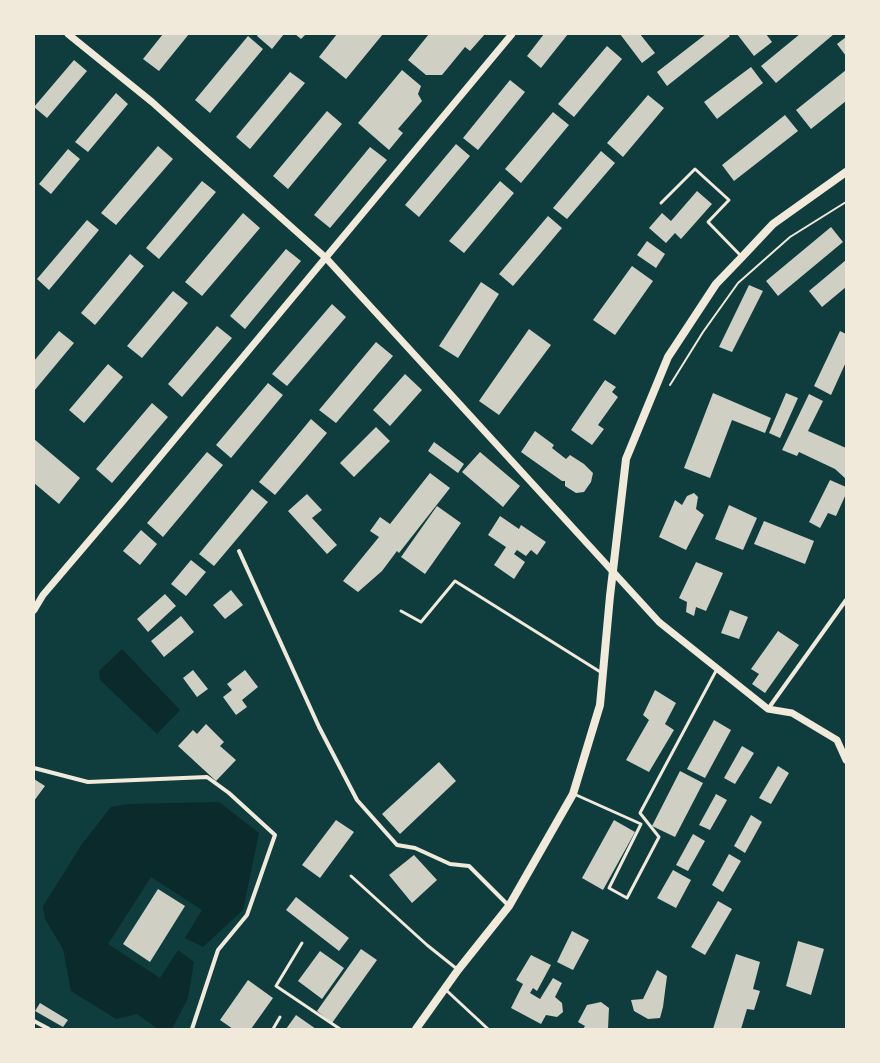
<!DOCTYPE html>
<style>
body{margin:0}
#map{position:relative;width:880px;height:1063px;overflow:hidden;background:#0f3d3e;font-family:"Nunito Sans",sans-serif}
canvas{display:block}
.frame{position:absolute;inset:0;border:35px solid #f1e9da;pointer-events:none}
</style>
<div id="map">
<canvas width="880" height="1063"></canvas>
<div class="frame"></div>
</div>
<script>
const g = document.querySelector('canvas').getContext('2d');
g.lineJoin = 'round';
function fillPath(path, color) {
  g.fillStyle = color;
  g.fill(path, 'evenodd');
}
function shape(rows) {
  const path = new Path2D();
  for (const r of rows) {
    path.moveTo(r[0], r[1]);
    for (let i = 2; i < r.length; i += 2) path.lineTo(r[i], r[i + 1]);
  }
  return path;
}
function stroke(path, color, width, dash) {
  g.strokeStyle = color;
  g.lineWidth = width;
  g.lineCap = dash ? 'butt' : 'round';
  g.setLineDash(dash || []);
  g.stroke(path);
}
fillPath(shape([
 [122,649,180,710,157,734,100,680,99,671],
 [219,802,259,833,243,910,203,947,185,938,202,910,151,877,108,944,160,978,178,950,194,962,188,998,172,1029,158,1029,137,1014,116,1019,71,991,63,949,45,919,43,906,82,844,111,807,129,804]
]), '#0a2a2b');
fillPath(shape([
 [163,34,189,34,159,71,143,59],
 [258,34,284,34,272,49,257,36],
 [295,34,306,34,301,39],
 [337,34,383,34,346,79,319,57],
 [429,34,485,34,470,51,465,47,442,75,426,75,408,60],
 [544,34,568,34,541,68,527,56],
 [620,34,640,34,655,53,642,63],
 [706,34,728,34,730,36,667,86,657,72],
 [737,34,766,34,772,42,754,56],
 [800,34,834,34,776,83,761,66],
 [248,36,263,49,210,113,195,100],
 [846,37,846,56,837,44],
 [607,46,622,59,574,117,558,104],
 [74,60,87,71,47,118,34,107],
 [751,67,763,83,717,119,704,102],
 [402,70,421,86,418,94,422,101,398,129,403,133,389,150,358,123],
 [846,70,846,101,811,129,796,110],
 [290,72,305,83,250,149,236,137],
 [510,80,525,92,478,150,463,138],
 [116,93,128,104,88,152,75,142],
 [648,95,664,108,623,157,607,143],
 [327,111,342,124,288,189,273,176],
 [553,112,569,125,521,183,505,169],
 [785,115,798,131,734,181,722,165],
 [456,144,470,156,419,217,405,205],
 [158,146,173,159,116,225,101,213],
 [370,147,387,160,330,228,314,215],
 [68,149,80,159,51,194,39,184],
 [601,151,615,163,567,219,553,208],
 [202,181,216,192,159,259,146,248],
 [500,181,514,193,464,253,449,241],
 [697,191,712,204,681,239,675,233,666,243,649,228,662,213,671,221],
 [243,213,260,228,202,296,185,282],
 [548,216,562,228,513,286,499,274],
 [87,220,99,230,49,290,37,279],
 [831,227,843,242,778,296,766,281],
 [647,241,665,254,656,268,637,255],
 [286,249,301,261,245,329,230,316],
 [130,254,144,266,95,325,81,313],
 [846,260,846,287,822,307,809,291],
 [632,266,653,281,615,335,593,320],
 [481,282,499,294,458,358,439,346],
 [749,285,763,291,732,352,719,347],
 [173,291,188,303,142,358,127,346],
 [332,304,346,317,287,386,272,374],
 [217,326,232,338,182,397,168,384],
 [529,329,551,345,499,415,479,401],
 [59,331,74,343,34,391,34,361],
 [840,331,846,334,846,362,831,395,814,386],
 [376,342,393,356,336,423,319,410],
 [108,364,123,377,84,423,69,410],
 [405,374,422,390,390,426,373,410],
 [605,380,616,387,612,392,618,397,598,425,604,429,592,445,571,430],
 [268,383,283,395,231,458,216,445],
 [713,393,771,418,765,433,732,420,710,478,684,468],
 [786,393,798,398,780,438,769,433],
 [809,394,823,401,808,431,846,448,846,479,835,469,799,452,797,456,782,450],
 [152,403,168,417,112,483,96,469],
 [311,419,327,433,275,495,259,482],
 [376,427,390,441,354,477,340,463],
 [535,431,554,445,552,448,566,459,570,455,584,464,593,473,591,482,584,492,576,493,565,486,565,481,562,481,521,452],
 [34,439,80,478,59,504,34,483],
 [434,442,464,464,458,473,428,451],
 [207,452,223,465,163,537,147,523],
 [480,452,520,486,503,507,462,472],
 [430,473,450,488,399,553,397,551,382,571,358,592,343,581,379,537,370,531,380,517,390,524],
 [830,480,846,487,846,494,836,516,828,513,820,528,809,522],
 [252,489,268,502,214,566,199,554],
 [694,493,698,497,696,509,704,515,686,550,659,537,675,500,682,505,687,496],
 [307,494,322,510,312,518,337,545,327,554,288,511],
 [729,505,757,518,743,550,715,539],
 [437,506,461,523,425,574,401,557],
 [500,516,519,529,521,525,546,542,537,555,531,550,526,556,517,550,514,554,525,562,514,579,494,565,506,547,488,535],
 [764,521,814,541,805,564,754,544],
 [141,530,157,544,140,565,123,551],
 [191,560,206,572,186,596,171,584],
 [696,562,723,573,706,611,696,607,694,616,686,612,687,602,679,598],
 [231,590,243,605,225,619,213,605],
 [165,594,176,606,148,632,137,619],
 [730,610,748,617,739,639,721,633],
 [181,616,194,632,164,657,151,641],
 [778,631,799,645,765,693,752,684,759,674,751,669],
 [193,670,208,689,197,697,183,678],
 [245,670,258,687,242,700,247,707,236,715,223,697,232,690,227,684],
 [655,690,676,703,665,724,674,730,649,772,626,760,649,720,643,715],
 [714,720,731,730,705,778,687,769],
 [206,724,224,742,220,746,236,760,216,781,178,746,193,730,197,734],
 [742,746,754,753,735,784,724,778],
 [439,762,456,781,400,834,382,814],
 [778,766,789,773,771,804,759,798],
 [680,771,703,783,675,837,652,826],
 [34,779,45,786,34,801],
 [716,794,727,800,710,830,699,825],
 [751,815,762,822,745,853,734,846],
 [336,820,354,832,320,878,302,865],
 [614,820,635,832,603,890,582,878],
 [693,834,705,841,688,871,676,865],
 [729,854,741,861,723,892,712,885],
 [414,855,437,880,412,903,389,875],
 [673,870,691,880,676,908,657,898],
 [158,889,185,906,150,962,123,944],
 [296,897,349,938,339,951,286,910],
 [718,901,732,909,705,955,691,947],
 [572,931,589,940,573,970,557,962],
 [798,941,824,949,811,995,786,986],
 [361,949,377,960,332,1023,317,1011],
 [320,951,344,968,322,999,298,981],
 [736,954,760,962,753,989,760,991,754,1010,747,1009,741,1029,713,1029],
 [531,955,551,965,537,991,533,988,530,993,540,999,553,978,562,983,555,997,562,1003,563,1012,557,1017,546,1015,541,1024,511,1008,523,984,516,980],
 [657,970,667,976,663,1007,660,1018,648,1019,634,1011,631,1000,643,999],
 [248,980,273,998,251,1029,233,1029,220,1020],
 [601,1002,609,1008,608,1029,583,1029,585,1026,578,1022,587,1005],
 [40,1003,68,1020,63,1027,35,1011],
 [296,1015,316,1029,286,1029]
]), '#cfcfc3');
stroke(shape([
 [670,385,703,332,738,283,790,237,846,202]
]), '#f1e9da', 2);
stroke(shape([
 [661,203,695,169,729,200,708,222,742,257],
 [401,611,421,622,455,581,602,673],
 [574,794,641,824,609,888,627,898,659,837,640,813,717,669],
 [351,876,427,945,457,969],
 [302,943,276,986,340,1029],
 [446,990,488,1029],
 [273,1029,280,1017]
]), '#f1e9da', 3);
stroke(shape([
 [239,551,319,727,357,800,397,845,415,848,450,864,469,866,509,906],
 [768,709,846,600],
 [34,768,88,782,207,777,229,793,275,835,247,915,218,950,192,1029],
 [34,1021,49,1029]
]), '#f1e9da', 4);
stroke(shape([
 [68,34,152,102,326,258,659,622,768,709,792,713,837,740,846,760],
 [34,610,43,595,123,501,512,34]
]), '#f1e9da', 7);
stroke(shape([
 [416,1029,458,970,509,906,573,794,600,705,610,596,626,459,668,357,716,284,742,257,773,224,846,172]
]), '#f1e9da', 8);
</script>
